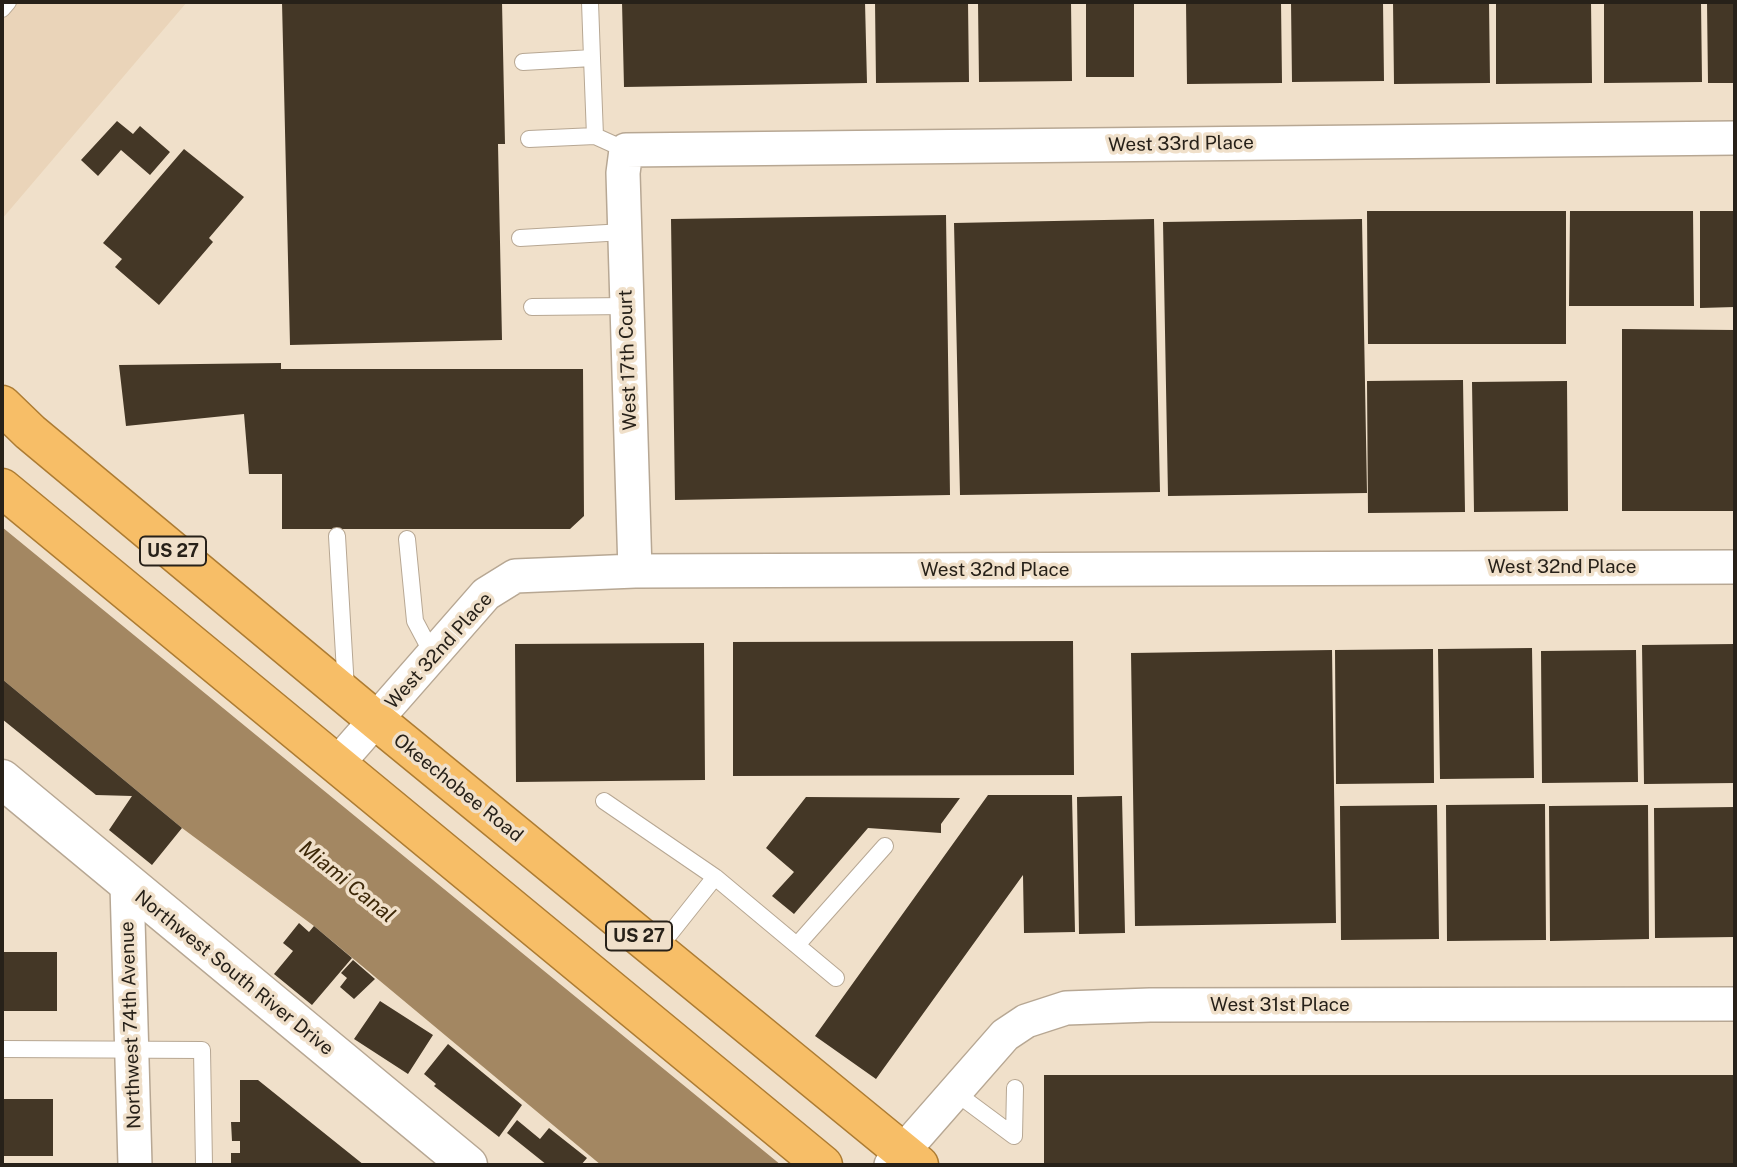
<!DOCTYPE html>
<style>
body{margin:0}
#map{position:relative;width:1737px;height:1167px;overflow:hidden;background:#f0e0ca;font-family:"Public Sans",sans-serif}
canvas{display:block}
.frame{position:absolute;inset:0;border:4px solid #272119;pointer-events:none}
</style>
<div id="map">
<canvas width="1737" height="1167"></canvas>
<div class="frame"></div>
</div>
<script>
const g = document.querySelector('canvas').getContext('2d');
g.lineJoin = 'round';
function fillPath(path, color) {
  g.fillStyle = color;
  g.fill(path, 'evenodd');
}
function shape(rows) {
  const path = new Path2D();
  for (const r of rows) {
    path.moveTo(r[0], r[1]);
    for (let i = 2; i < r.length; i += 2) path.lineTo(r[i], r[i + 1]);
  }
  return path;
}
function stroke(path, color, width, dash) {
  g.strokeStyle = color;
  g.lineWidth = width;
  g.lineCap = dash ? 'butt' : 'round';
  g.setLineDash(dash || []);
  g.stroke(path);
}
function write(font, color, halo, rows, align = 'center') {
  g.font = font + ' "Public Sans",sans-serif';
  g.lineWidth = 7;
  g.setLineDash([]);
  g.textBaseline = 'middle';
  g.strokeStyle = halo;
  g.fillStyle = color;
  for (const [text, x, y, turn = 0] of rows) {
    g.save();
    g.translate(x, y);
    g.rotate((+turn || 0) * Math.PI / 180);
    g.textAlign = isNaN(turn) ? turn : align;
    if (halo) g.strokeText(text, 0, 0);
    g.fillText(text, 0, 0);
    g.restore();
  }
}
fillPath(shape([
 [2,2,187,2,2,219]
]), '#ead4b9');
fillPath(shape([
 [2,527,781,1165,601,1165,314,926,182,828,2,679]
]), '#a38762');
fillPath(shape([
 [282,2,502,2,505,144,498,144,502,340,290,345],
 [622,2,865,2,867,83,624,87],
 [875,2,968,2,969,82,876,83],
 [978,2,1071,2,1072,81,979,82],
 [1086,2,1134,2,1134,77,1086,77],
 [1186,2,1281,2,1282,83,1187,84],
 [1291,2,1383,2,1384,81,1292,82],
 [1393,2,1489,2,1490,83,1394,84],
 [1496,2,1591,2,1592,83,1496,84],
 [1604,2,1701,2,1702,82,1604,83],
 [1707,2,1735,2,1735,83,1708,83],
 [117,121,133,134,140,126,170,152,150,175,121,150,98,176,81,160],
 [184,149,244,197,209,238,213,242,159,305,115,267,122,259,103,243],
 [1367,211,1566,211,1566,344,1368,344],
 [1570,211,1693,211,1694,306,1569,306],
 [1700,211,1735,211,1735,307,1700,308],
 [946,215,950,495,675,500,671,219],
 [1154,219,1160,492,960,495,954,223],
 [1362,219,1367,493,1168,496,1163,222],
 [1622,329,1735,330,1735,511,1622,511],
 [281,363,281,369,583,369,584,516,570,529,282,529,282,474,249,474,244,414,126,426,119,365],
 [1463,380,1465,512,1368,513,1367,381],
 [1567,381,1568,511,1474,512,1472,382],
 [1073,641,1074,775,733,776,733,642],
 [704,643,705,780,516,782,515,644],
 [1735,644,1735,783,1644,784,1642,645],
 [1532,648,1534,778,1440,779,1438,649],
 [1433,649,1434,783,1336,784,1335,650],
 [1332,650,1336,923,1135,926,1131,653],
 [1636,650,1638,782,1542,783,1541,651],
 [2,679,182,828,152,865,109,830,132,796,96,795,2,719],
 [988,795,1072,795,1075,932,1024,933,1023,875,876,1079,815,1036],
 [1122,796,1125,933,1079,934,1077,797],
 [806,797,960,798,941,824,941,833,868,828,794,914,772,896,794,872,766,848],
 [1545,804,1546,940,1447,941,1446,805],
 [1437,805,1439,939,1341,940,1340,806],
 [1648,805,1649,939,1550,941,1549,806],
 [1735,807,1735,937,1655,938,1654,808],
 [299,923,309,932,314,926,352,958,312,1005,274,974,293,951,283,943],
 [2,952,57,952,57,1011,2,1011],
 [353,960,375,979,354,999,340,987,347,978,341,973],
 [380,1001,433,1035,408,1074,354,1039],
 [448,1044,522,1105,499,1137,434,1086,436,1084,424,1074],
 [1044,1075,1735,1075,1735,1165,1044,1165],
 [240,1080,258,1080,364,1165,231,1165,231,1153,240,1153,240,1141,232,1141,231,1122,240,1122],
 [2,1099,53,1099,53,1156,2,1156],
 [517,1120,540,1139,549,1128,587,1158,581,1165,547,1165,507,1133]
]), '#443726');
const service = shape([
 [590,2,592,58],
 [2,9,8,2],
 [523,62,592,58,595,136],
 [529,139,595,136,626,150],
 [520,238,624,232],
 [532,307,627,306],
 [337,536,346,689],
 [407,539,415,621,433,655],
 [604,801,715,877],
 [797,945,885,846],
 [657,950,715,877,836,978],
 [2,1049,202,1050,204,1165],
 [956,1093,1014,1136,1015,1088]
]);
const minor = shape([
 [635,571,623,173,626,150,1735,138],
 [337,764,486,594,515,576,635,571,1735,567],
 [127,885,135,1165],
 [891,1165,1005,1035,1026,1021,1066,1008,1150,1005,1735,1004]
]);
const tertiary = shape([
 [2,779,468,1165]
]);
const trunk = shape([
 [2,405,30,432,377,721,919,1165],
 [2,488,823,1165]
]);
stroke(service, '#b7a793', 18);
stroke(minor, '#b7a793', 36);
stroke(tertiary, '#b7a793', 41);
stroke(trunk, '#ad7c33', 41);
stroke(service, '#fff', 16);
stroke(minor, '#fff', 33);
stroke(tertiary, '#fff', 38);
stroke(trunk, '#f7be67', 38);
for (const [x, y, w] of [
 [173,551,66],
 [639,936,66]
]) {
  const box = new Path2D();
  box.roundRect(x - w / 2, y - 14.5, w, 29, 5);
  g.fillStyle = '#f0e0ca';
  g.fill(box);
  stroke(box, '#272119', 2);
}
write('bold 18px', '#272119', null, [
 ["US 27",173,551],
 ["US 27",639,936]
]);
write('19px', '#272119', '#f0e0ca', [
 ["West 33rd Place",1181,144,-1],
 ["West 17th Court",628,360,-92],
 ["West 32nd Place",1562,567],
 ["West 32nd Place",995,570],
 ["West 32nd Place",439,651,-48],
 ["Okeechobee Road",458,788,39],
 ["Northwest South River Drive",234,973,39],
 ["West 31st Place",1280,1005],
 ["Northwest 74th Avenue",131,1025,-92]
]);
write('italic 21px', '#3e2909', '#f0e0ca', [
 ["Miami Canal",347,882,39]
]);
</script>
